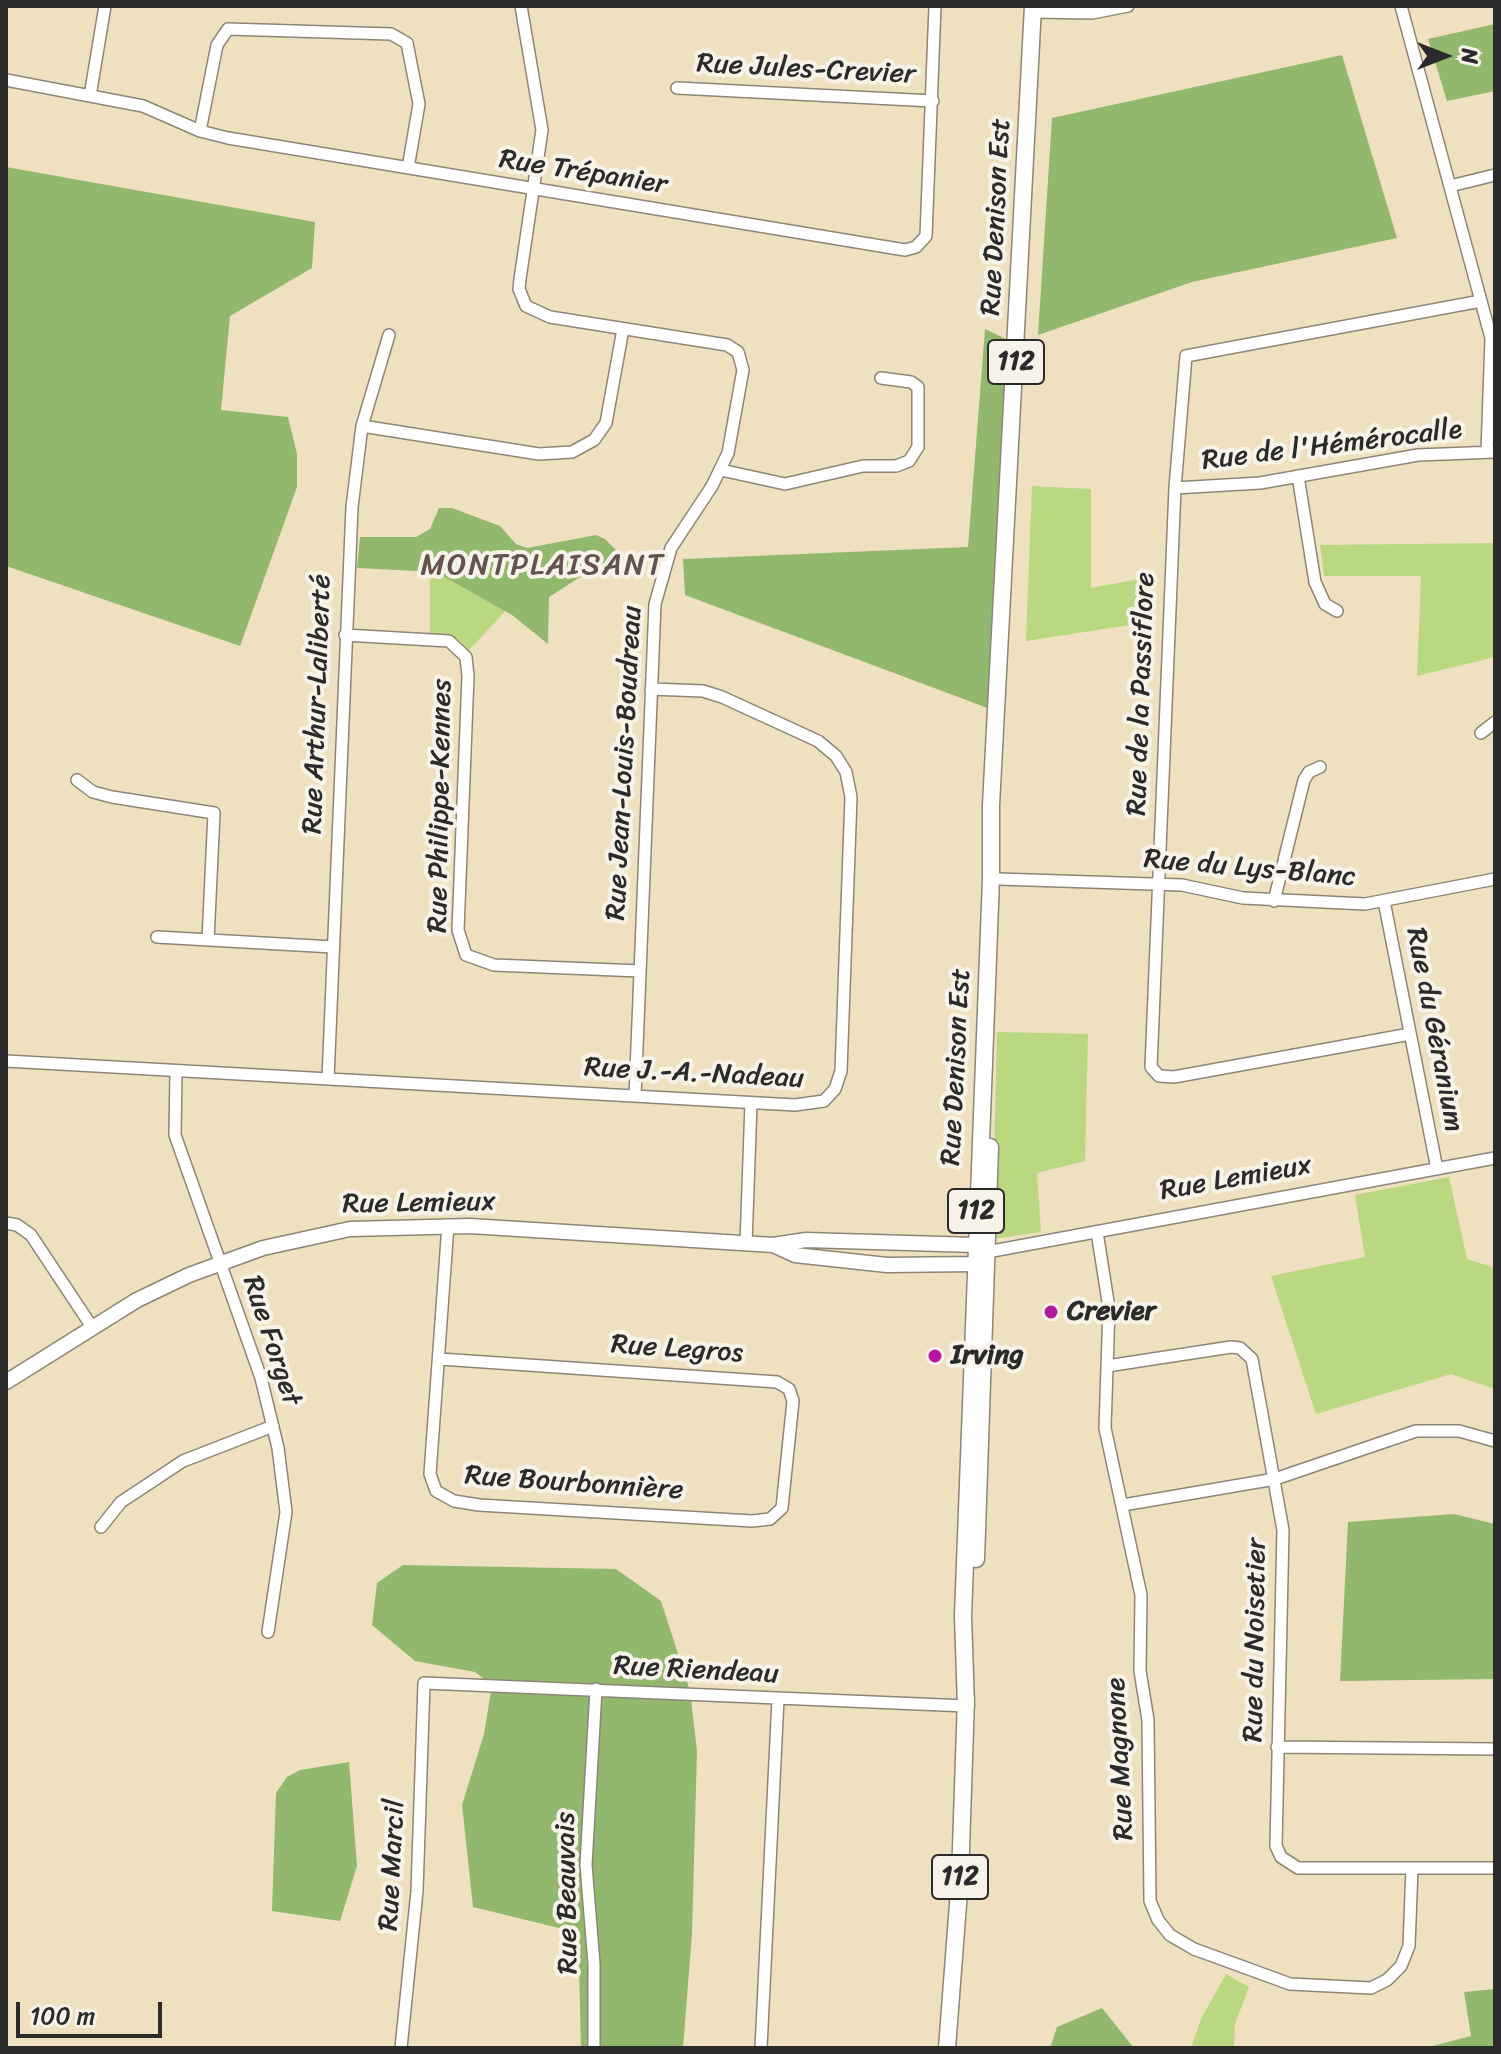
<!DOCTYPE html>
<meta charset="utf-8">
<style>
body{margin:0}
#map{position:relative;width:1501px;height:2054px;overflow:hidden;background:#efe0c0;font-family:Sriracha,sans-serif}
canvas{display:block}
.frame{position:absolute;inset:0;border:8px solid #2b2b2b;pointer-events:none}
.north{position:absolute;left:1405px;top:16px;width:80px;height:80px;-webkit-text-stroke:6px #f7f3e8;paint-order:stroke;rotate:90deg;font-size:22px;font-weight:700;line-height:32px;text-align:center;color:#2b2b2b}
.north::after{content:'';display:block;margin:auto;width:28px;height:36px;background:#2b2b2b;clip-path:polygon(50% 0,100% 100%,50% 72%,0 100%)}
.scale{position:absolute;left:16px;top:2002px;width:146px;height:36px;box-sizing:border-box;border:4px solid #2b2b2b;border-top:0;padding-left:10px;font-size:24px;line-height:28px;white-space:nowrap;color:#2b2b2b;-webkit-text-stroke:6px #f7f3e8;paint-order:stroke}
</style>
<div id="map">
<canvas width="1501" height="2054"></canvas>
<div class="frame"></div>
<div class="north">N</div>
<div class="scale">100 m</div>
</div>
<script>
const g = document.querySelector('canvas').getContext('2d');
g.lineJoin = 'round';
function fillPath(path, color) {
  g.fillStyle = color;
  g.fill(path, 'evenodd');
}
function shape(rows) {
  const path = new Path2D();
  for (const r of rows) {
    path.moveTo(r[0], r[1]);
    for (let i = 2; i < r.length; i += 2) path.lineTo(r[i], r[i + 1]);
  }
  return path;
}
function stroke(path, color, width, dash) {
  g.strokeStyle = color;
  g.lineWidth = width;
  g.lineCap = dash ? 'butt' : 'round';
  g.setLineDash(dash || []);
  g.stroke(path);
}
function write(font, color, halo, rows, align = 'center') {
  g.font = font + ' Sriracha,sans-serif';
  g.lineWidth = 8;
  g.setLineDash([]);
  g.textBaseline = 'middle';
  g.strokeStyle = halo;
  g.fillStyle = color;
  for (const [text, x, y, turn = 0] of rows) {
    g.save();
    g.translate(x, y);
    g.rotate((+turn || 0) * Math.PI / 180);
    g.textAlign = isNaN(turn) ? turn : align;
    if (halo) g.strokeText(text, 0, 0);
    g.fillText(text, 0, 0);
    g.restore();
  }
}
fillPath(shape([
 [1032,486,1091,489,1091,588,1150,577,1149,622,1026,641],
 [1495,543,1495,657,1417,676,1421,576,1324,576,1320,545],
 [430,556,554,559,469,650,456,638,430,634],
 [997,1032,1088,1034,1085,1161,1037,1173,1041,1232,992,1239],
 [1449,1177,1467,1259,1495,1268,1495,1389,1451,1374,1316,1414,1271,1276,1365,1257,1355,1195],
 [1226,1974,1249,1987,1235,2024,1234,2048,1191,2048,1201,2019]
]), '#b9d87f');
fillPath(shape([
 [1495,24,1495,91,1447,101,1428,39],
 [1342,55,1397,238,1192,282,1038,335,1052,118],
 [6,167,315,222,312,268,230,316,221,410,288,417,297,454,297,487,240,646,6,566],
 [985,329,1006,339,991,805,993,710,685,595,683,559,968,547],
 [439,508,452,508,500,526,516,544,527,548,596,535,605,539,627,561,629,574,585,574,549,597,548,644,512,615,436,572,357,568,360,537,416,537,430,529],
 [1454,1514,1495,1524,1495,1679,1340,1681,1348,1522],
 [403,1565,616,1569,661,1601,690,1691,697,1751,692,1934,683,2048,581,2048,579,1966,559,1928,473,1907,462,1805,484,1734,492,1685,475,1672,415,1661,372,1625,377,1583],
 [349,1762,357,1866,340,1921,272,1911,276,1793,287,1777,300,1770],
 [1495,1989,1495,2048,1425,2048,1471,2036,1464,1992],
 [1102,2008,1134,2048,1050,2048,1057,2027]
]), '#92b86e');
const minor = shape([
 [521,6,542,130,520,279,519,289,526,306,550,317,727,345,738,352,743,370,728,453,712,486,671,548,655,604,635,1096],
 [1401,6,1491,338,1487,452],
 [1033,12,1092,13,1128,6],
 [6,80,143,106,200,131,228,138,905,250,916,247,926,236,935,6],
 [677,88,933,101],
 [90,96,105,6],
 [200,131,217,45,228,29,391,34,407,43,419,104,408,168],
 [1450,186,1495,175],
 [362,426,539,454,572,452,594,440,606,423,623,329],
 [721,470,785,484,863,466,896,466,909,461,918,447,918,387,911,382,881,378],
 [1298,476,1315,582,1325,604,1337,611],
 [1175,488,1260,483,1418,455,1495,452],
 [345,635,449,641,466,657,468,676,458,930,466,955,494,965,640,971],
 [1481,733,1495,722],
 [77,780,93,792,112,797,214,813,208,940],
 [999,879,1182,885,1243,898,1365,904,1495,879],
 [1274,901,1304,780,1309,772,1320,767],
 [1384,901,1437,1169],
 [157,937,333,947],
 [1410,1034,1174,1077,1159,1076,1151,1067,1175,488,1186,356,1481,301],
 [6,1061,795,1105,824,1101,835,1089,841,1071,851,797,846,772,836,756,818,741,722,697,703,691,651,689],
 [176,1071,175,1135,261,1378,278,1448,286,1512,268,1632],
 [328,1079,352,507,362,426,389,335],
 [6,1223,17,1225,31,1235,92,1327],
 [1097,1232,1109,1308,1105,1428,1141,1595,1140,1671,1148,1720,1150,1901,1158,1920,1170,1935,1194,1949,1290,1984,1371,1988,1387,1980,1401,1966,1409,1946,1412,1868],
 [746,1244,751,1103],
 [987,1252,1495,1158],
 [440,1359,777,1382,789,1389,793,1401,782,1508,770,1519,752,1521,479,1505,454,1501,436,1491,430,1474,448,1225],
 [1107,1366,1231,1347,1240,1348,1252,1359,1283,1530,1276,1846,1281,1857,1298,1868,1495,1868],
 [1123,1505,1275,1479,1416,1431,1459,1431,1495,1441],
 [101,1527,121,1502,183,1461,273,1426],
 [1277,1747,1495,1749],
 [401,2048,417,1891,424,1683,966,1706],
 [594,2048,594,1964,586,1865,596,1689],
 [761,2048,778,1699]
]);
const tertiary = shape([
 [6,1382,137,1300,189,1275,263,1248,350,1229,470,1226,773,1245,806,1240,975,1245,987,1252,975,1264,887,1265,795,1255,773,1245]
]);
const primary = shape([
 [976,1559,990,1147],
 [966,1706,963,1616,991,878,991,805,1033,6],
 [947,2048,960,1878,966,1698]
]);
stroke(minor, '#8d8676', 14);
stroke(tertiary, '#8d8676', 17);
stroke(primary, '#8d8676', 19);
stroke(minor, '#fff', 11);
stroke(tertiary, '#fff', 14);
stroke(primary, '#fff', 16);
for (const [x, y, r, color] of [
 [1051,1312,8,"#b5179e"],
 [935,1356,8,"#b5179e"]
]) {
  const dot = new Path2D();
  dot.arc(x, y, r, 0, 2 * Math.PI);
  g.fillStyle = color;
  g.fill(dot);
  stroke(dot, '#f7f3e8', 3);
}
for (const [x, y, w] of [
 [1016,362,56],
 [976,1211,56],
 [960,1877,56]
]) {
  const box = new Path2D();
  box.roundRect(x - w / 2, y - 22, w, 44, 6);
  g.fillStyle = '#f7f3e8';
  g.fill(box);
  stroke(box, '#2b2b2b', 2);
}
write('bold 26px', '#2b2b2b', null, [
 ["112",1016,362],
 ["112",976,1211],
 ["112",960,1877]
]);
write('28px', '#2b2b2b', '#f7f3e8', [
 ["Rue Jules-Crevier",806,70,3],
 ["Rue Trépanier",583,173,9],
 ["Rue Denison Est",997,217,-87],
 ["Rue de l'Hémérocalle",1332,446,-7],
 ["Rue de la Passiflore",1142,694,-88],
 ["Rue Arthur-Laliberté",318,704,-88],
 ["Rue Jean-Louis-Boudreau",625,763,-87],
 ["Rue Philippe-Kennes",441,806,-89],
 ["Rue du Lys-Blanc",1250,869,5],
 ["Rue du Géranium",1434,1030,79],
 ["Rue Denison Est",957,1067,-87],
 ["Rue J.-A.-Nadeau",694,1074,3],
 ["Rue Lemieux",1236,1179,-10],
 ["Rue Lemieux",419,1204,-1],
 ["Rue Forget",271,1341,72],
 ["Rue Legros",677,1350,4],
 ["Rue Bourbonnière",574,1484,4],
 ["Rue du Noisetier",1256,1640,-89],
 ["Rue Riendeau",696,1671,3],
 ["Rue Magnone",1121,1759,-93],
 ["Rue Marcil",393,1865,-87],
 ["Rue Beauvais",568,1893,-91]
]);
write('bold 28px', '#2b2b2b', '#f7f3e8', [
 ["Crevier",1067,1312],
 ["Irving",951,1356]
], 'left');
g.letterSpacing = '2px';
write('30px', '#64534f', '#f7f3e8', [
 ["MONTPLAISANT",543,566]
]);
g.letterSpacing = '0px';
</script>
